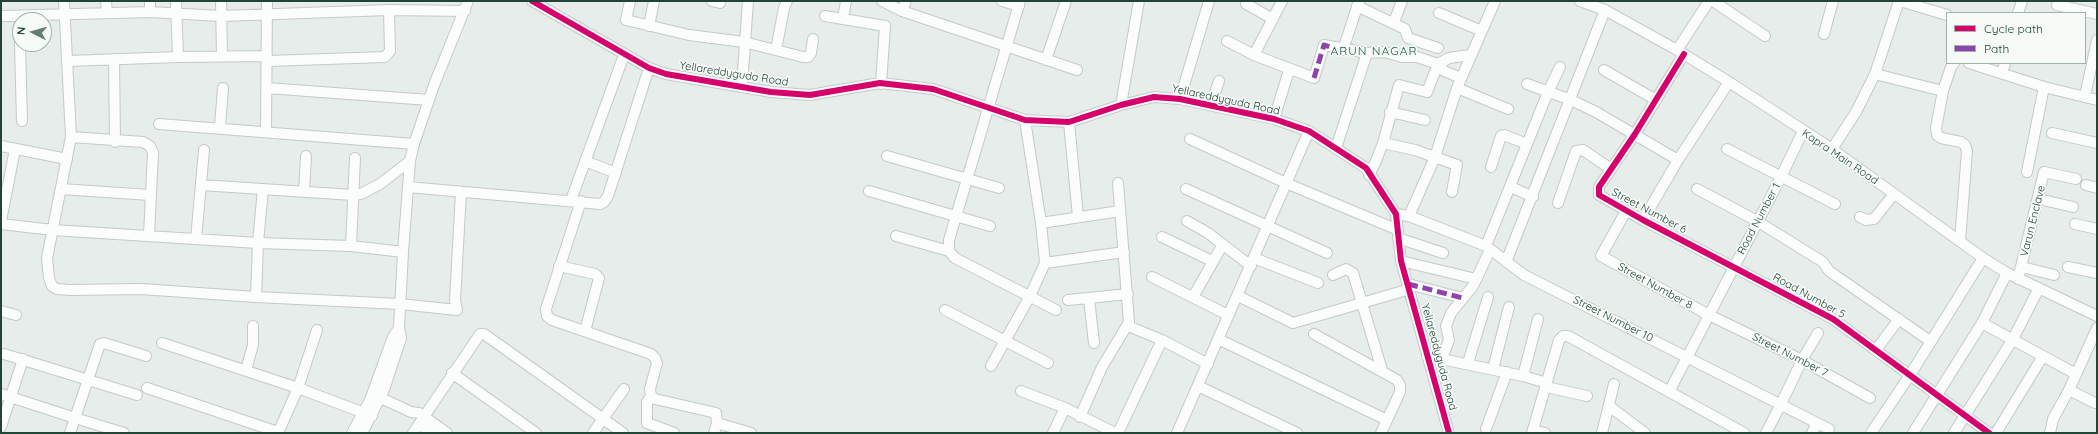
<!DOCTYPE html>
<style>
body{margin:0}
#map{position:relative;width:2098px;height:434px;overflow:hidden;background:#e7edea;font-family:Quicksand,sans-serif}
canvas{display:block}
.frame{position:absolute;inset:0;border:2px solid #214435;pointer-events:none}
.legend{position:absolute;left:1946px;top:12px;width:140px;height:52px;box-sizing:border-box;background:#f6fbf8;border:1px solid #a1b2aa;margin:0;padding:5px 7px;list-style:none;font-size:12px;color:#214435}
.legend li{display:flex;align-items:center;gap:8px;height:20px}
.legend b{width:20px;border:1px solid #a1b2aa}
.north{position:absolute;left:12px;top:12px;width:40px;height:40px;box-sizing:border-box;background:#f6fbf8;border:1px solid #a1b2aa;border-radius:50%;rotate:276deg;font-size:11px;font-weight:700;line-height:16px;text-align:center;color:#214435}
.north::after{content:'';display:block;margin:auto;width:14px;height:18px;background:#667f74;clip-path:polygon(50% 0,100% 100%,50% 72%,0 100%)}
</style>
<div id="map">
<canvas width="2098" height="434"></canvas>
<div class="frame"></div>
<ul class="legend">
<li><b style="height:5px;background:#d6006c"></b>Cycle path</li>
<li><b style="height:5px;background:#8e44ad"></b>Path</li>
</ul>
<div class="north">N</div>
</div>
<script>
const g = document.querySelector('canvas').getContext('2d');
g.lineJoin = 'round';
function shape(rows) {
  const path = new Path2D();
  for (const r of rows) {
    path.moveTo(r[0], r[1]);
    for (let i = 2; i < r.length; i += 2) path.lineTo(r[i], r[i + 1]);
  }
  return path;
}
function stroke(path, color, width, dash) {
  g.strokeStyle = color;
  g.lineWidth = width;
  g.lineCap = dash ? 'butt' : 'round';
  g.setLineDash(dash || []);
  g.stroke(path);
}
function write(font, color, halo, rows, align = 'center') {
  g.font = font + ' Quicksand,sans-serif';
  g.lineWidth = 3.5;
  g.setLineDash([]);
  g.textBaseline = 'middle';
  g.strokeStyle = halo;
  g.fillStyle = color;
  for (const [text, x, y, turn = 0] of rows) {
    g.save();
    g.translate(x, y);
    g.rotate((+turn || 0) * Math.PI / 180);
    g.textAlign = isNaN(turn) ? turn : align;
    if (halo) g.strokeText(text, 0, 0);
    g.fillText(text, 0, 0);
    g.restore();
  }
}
const minor = shape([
 [64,1,71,137,47,258,49,278,52,286,57,289,70,290,141,289,256,297],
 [106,1,107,13],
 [176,1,178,57],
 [221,1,222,56],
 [532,1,649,68,666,74,771,92,810,95,880,83,933,89,1025,120,1069,122,1121,105,1154,97,1180,99,1274,119,1309,131,1366,168,1396,214,1401,261,1449,433],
 [630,1,626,20,689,35,744,42,803,57,808,57,811,53,813,39],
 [712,1,720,3],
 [882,1,902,11,1077,70],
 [1002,1,1019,6],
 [1580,1,1605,10,1677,50,1729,82,1832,149,1983,258,2007,273,2097,316],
 [1713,1,1765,36],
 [1900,1,1947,15],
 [1246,4,1273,19],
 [2057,5,2097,14],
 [1357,6,1405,29,1408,38,1438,48],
 [902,11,906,1],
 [150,12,150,1],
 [1439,13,1482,31],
 [2018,13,2022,1],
 [1,16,150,12,221,16,389,10,465,11],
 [20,16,20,32],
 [825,16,885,26,881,84],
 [843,19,846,1],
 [1394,22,1402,1],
 [649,26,654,1],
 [1824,34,1833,1],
 [1227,41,1254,55,1314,78,1324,45,1367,53,1385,52,1402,57,1417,57,1438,64,1444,71,1461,78],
 [20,44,22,121],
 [776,50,784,8,787,1],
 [1343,50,1359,1],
 [1677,50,1709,1],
 [1684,54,1635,134,1599,187,1599,195,1643,220,1833,319,1989,433],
 [1254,55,1282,1],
 [114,59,115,142],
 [1046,60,1066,1],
 [68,61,178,57,267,56],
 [268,61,385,57,390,51,389,10],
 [1954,63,1951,67,1943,91,1936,128,1937,135,1941,138,1961,142,1965,145,1967,151,1960,241],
 [1969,63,2044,87,2097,100],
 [1604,70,1656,100],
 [2002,73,2005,63],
 [1875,74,1943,91],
 [1527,84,1571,100,1596,112,1678,160],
 [742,86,748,1],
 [267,88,429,100],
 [1457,88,1508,109],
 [2085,96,2097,40],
 [1180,99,1209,1],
 [1121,105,1139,1],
 [1211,105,1219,81],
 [1390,112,1425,120],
 [1274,119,1289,70],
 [1069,122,1078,217],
 [159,124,414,144],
 [220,127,223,88],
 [266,131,267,1],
 [2052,133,2097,143],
 [71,137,143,142,150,146,153,153,149,236],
 [1190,139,1286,183,1398,230],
 [1383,143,1415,150,1457,165,1452,192],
 [1,146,67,159],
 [1336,148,1367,53],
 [1727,149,1835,204],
 [1832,149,1856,112,1875,74,1899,1],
 [887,156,999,188],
 [585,161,616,173],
 [1491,167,1501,136,1504,135,1527,144],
 [2027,172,2044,87],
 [1369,175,1376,161,1383,143,1399,85,1427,92,1438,64,1449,58,1470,55],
 [201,185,353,195,361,194,380,184,410,161],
 [2086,185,2097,188],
 [408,187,600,204,604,202,608,196,649,68],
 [1511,187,1533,197],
 [61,189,150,195],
 [263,189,258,243,256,297,400,304,457,310,455,300,461,192],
 [1186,189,1327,253],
 [1697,189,1757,221,1823,262,1829,271,1930,341],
 [869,191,990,226],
 [304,192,306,156],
 [2039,199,2073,207],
 [571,200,624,55],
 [581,201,546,309,547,316,552,320,651,354,655,358,657,363,650,389,651,396,647,402,647,423,674,433],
 [1558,203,1576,151,1583,150,1611,169],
 [1626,211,1601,256,1709,315,1802,360,1870,398],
 [1396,214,1409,216,1486,246,1524,275,1829,429],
 [1409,216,1435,157,1457,88,1495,1],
 [1860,217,1866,220,1874,219,1894,194],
 [1643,220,1678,160,1729,82],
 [1,221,15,149],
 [1187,221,1208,233,1251,266],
 [1041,223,1120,211],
 [1,224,53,230,258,243,351,246,403,252],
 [2075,224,2097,229],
 [896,236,949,251,955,258,1056,310],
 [1162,237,1210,260,1213,260],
 [1398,238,1443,253],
 [196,239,204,150],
 [351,246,355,158],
 [1486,246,1548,92,1560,67],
 [949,251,949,240,1020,1],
 [1254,258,1318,283],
 [1401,261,1476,279],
 [1506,262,1605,10],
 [1045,263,1124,252],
 [559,266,595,274,599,278,585,331],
 [2022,267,2054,275],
 [2068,267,2097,273],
 [1333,275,1346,269,1353,273,1382,370],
 [1152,277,1228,315],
 [2018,279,2044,172,2076,179],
 [1408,284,1463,298],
 [1238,296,1293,323,1410,289],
 [1193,297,1223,244],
 [1089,299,1094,343],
 [1068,300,1128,294],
 [945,310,1048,363],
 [1,311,16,315],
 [1982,323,2076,374],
 [1128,326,1162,340,1208,364],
 [1314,334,1397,380,1400,385,1400,392,1381,433],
 [1218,339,1387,420],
 [162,343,298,388,372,416],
 [1876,350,1899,319],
 [4,354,137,395],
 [1427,356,1523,376,1538,319],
 [1442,358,1449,340,1446,326,1451,313,1473,286,1490,250],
 [1468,363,1488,297],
 [991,366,1030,296,1045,263,1041,223,1025,120],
 [1493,369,1509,307],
 [246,370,253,345,253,326],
 [452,373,536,433],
 [1523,376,1547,383],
 [1198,386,1297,433],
 [1546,387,1587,396],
 [147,388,278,432],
 [2069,390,2095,403],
 [1021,391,1065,408,1115,433],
 [1669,392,1781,177,1803,131],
 [1,394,75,418,100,344,104,343,146,356],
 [651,396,655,399,716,413,717,423,714,433],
 [381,398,411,412,419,413,447,433],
 [1609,406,1645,433],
 [1080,417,1102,367,1129,322,1118,183],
 [717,423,751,433],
 [419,424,432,433],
 [1,427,23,359],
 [1486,429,1507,372],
 [1533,430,1545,433],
 [70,433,75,418,124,433],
 [278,433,298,388,317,330],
 [352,433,370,400,393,337,399,328],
 [362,433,384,390,401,338,399,328,403,252,410,161,414,144,434,85,468,1],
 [413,433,480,334,484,334,623,433],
 [593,433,624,389],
 [1053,433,1065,408],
 [1118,433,1162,340],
 [1177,433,1309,131],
 [1532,433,1559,340,1563,336,1568,336,1744,433],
 [1602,433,1614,384],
 [1766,433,1781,404,1802,360,1818,333],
 [1812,433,1817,423],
 [1871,433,1910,375,1983,258],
 [1913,433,1982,323,2007,273],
 [1954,433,2013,339,2039,288],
 [1996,433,2043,356],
 [2050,433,2053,419,2069,390,2097,328]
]);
stroke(minor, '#c4cac7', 12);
stroke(minor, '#fbfcfc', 10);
stroke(shape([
 [1314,78,1324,45,1330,47],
 [1408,284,1463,298]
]), '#8e44ad', 5, [10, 5]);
stroke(shape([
 [532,1,649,68,666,74,771,92,810,95,880,83,933,89,1025,120,1069,122,1121,105,1154,97,1180,99,1274,119,1309,131,1366,168,1396,214,1401,261,1449,433],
 [1684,54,1635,134,1599,187,1599,195,1643,220,1833,319,1989,433]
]), '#d6006c', 6);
write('11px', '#214435', '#f6fbf8', [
 ["Yellareddyguda Road",734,74,9],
 ["Yellareddyguda Road",1226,100,12],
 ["Kapra Main Road",1840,157,34],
 ["Street Number 6",1649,211,28],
 ["Road Number 1",1759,219,-62],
 ["Varun Enclave",2033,221,-76],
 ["Street Number 8",1655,286,29],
 ["Road Number 5",1809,296,29],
 ["Street Number 10",1613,319,27],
 ["Street Number 7",1790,355,27],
 ["Yellareddyguda Road",1439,357,75]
]);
g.letterSpacing = '1px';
write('12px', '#1a593f', '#f6fbf8', [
 ["ARUN NAGAR",1374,51]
]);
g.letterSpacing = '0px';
</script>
